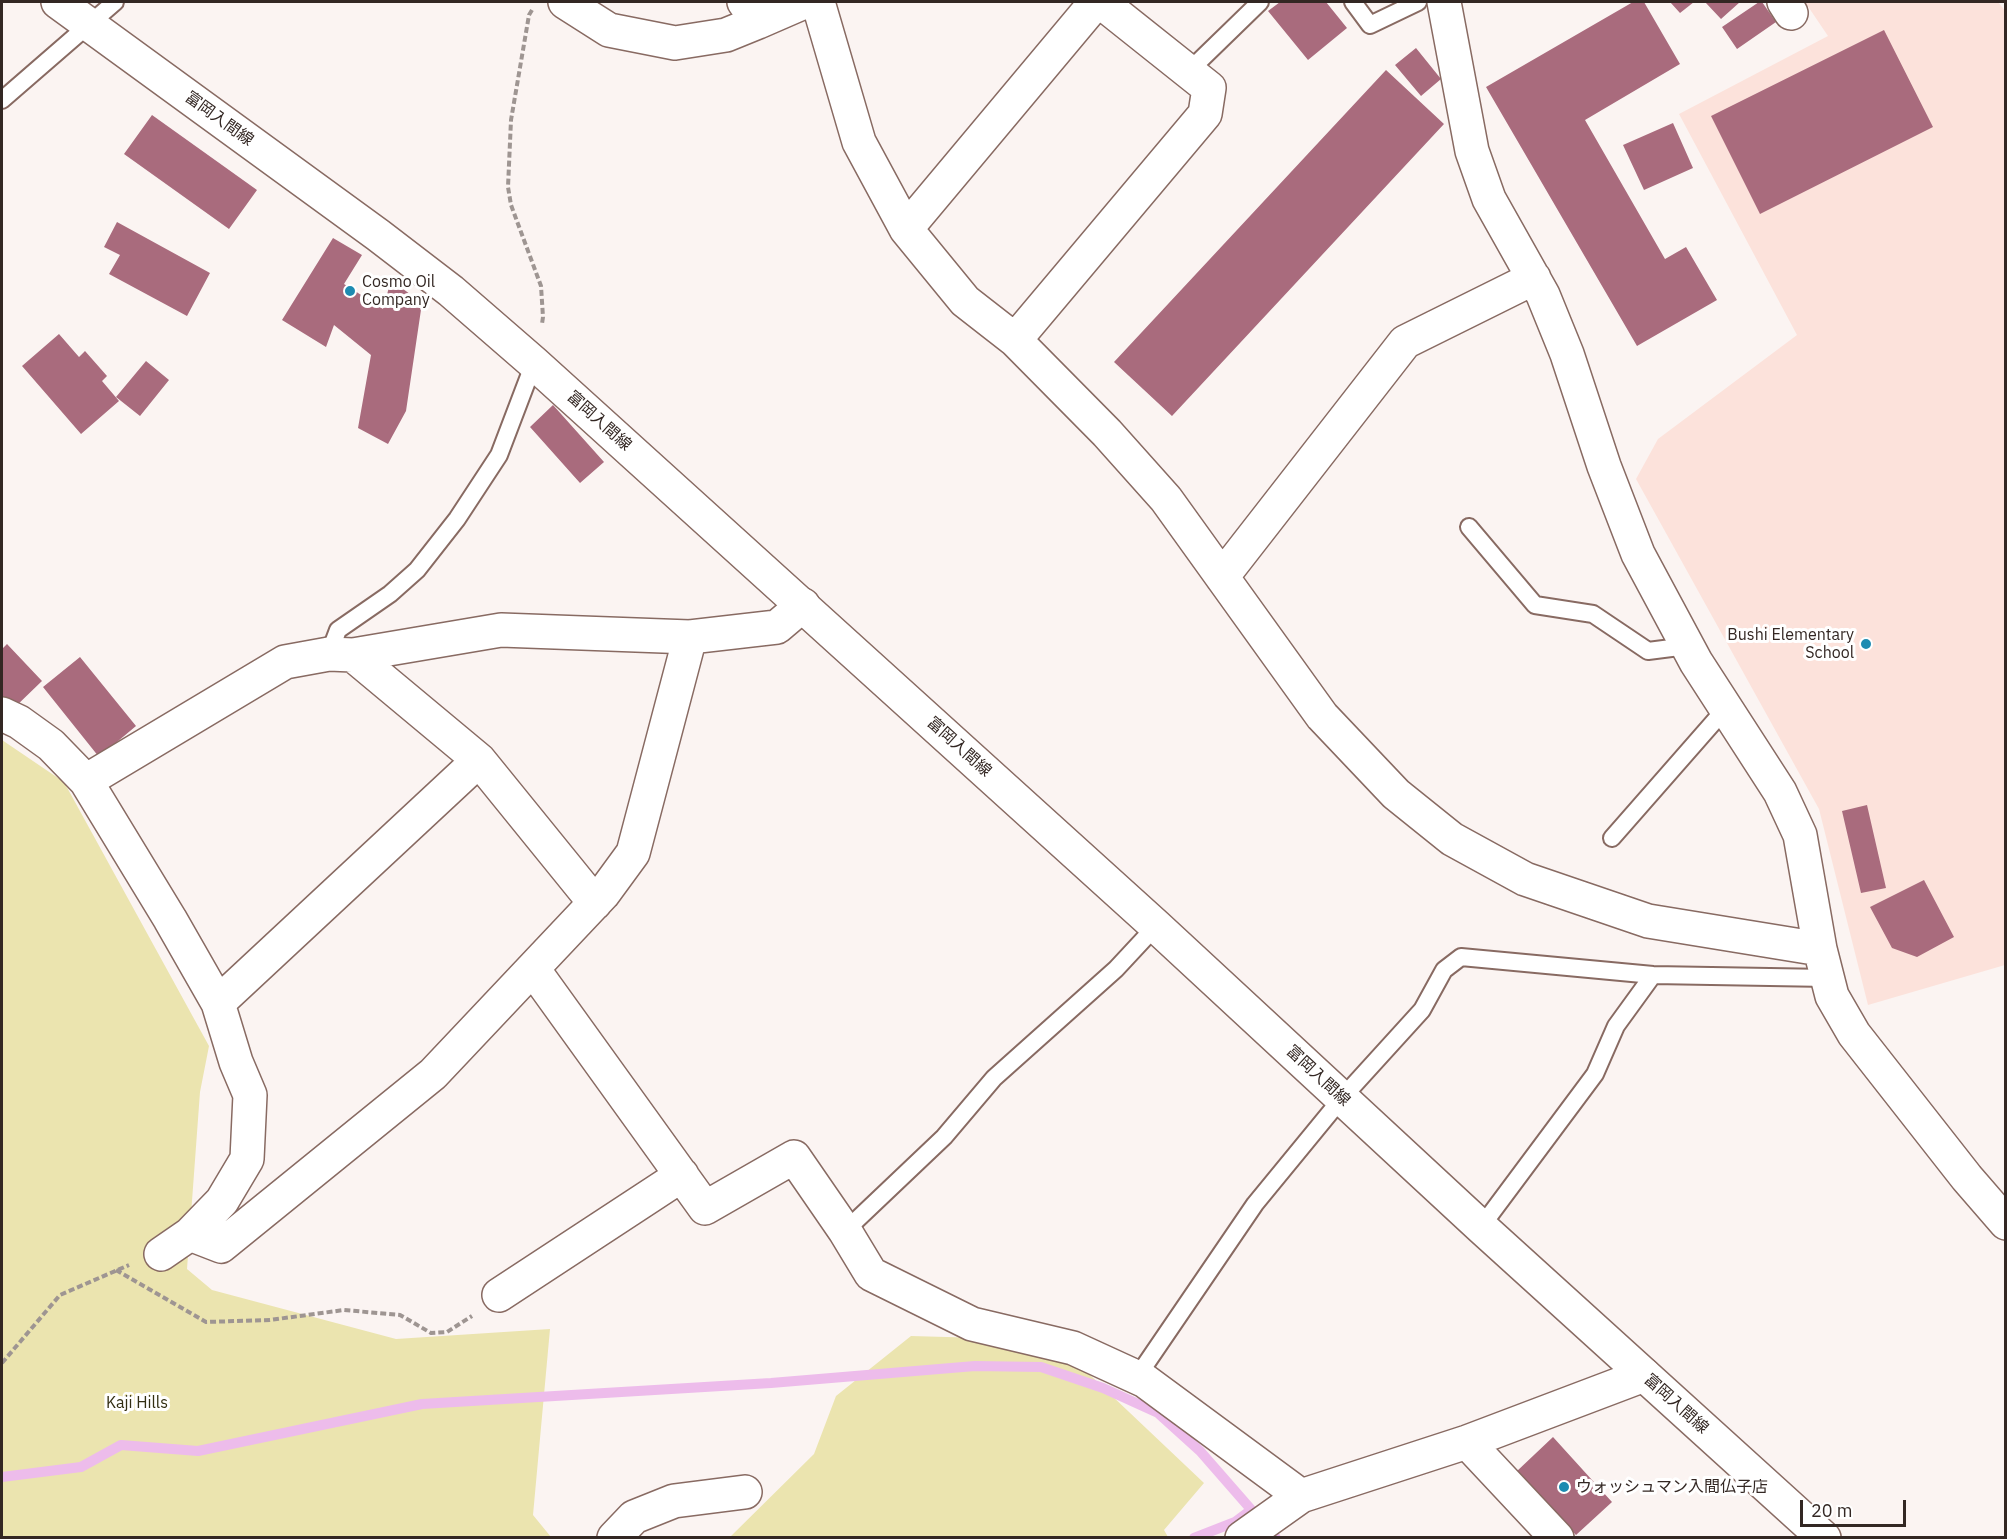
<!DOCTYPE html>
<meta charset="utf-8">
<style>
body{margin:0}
#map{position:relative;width:2007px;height:1539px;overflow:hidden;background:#fbf4f2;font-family:"IBM Plex Sans",sans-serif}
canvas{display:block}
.frame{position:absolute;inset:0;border:3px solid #332723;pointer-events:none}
.scale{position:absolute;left:1800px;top:1500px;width:106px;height:27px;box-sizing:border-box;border:3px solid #332723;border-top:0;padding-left:8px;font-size:18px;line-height:21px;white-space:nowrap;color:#332723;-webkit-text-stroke:4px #fff;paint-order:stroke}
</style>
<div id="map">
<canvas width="2007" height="1539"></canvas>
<div class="frame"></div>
<div class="scale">20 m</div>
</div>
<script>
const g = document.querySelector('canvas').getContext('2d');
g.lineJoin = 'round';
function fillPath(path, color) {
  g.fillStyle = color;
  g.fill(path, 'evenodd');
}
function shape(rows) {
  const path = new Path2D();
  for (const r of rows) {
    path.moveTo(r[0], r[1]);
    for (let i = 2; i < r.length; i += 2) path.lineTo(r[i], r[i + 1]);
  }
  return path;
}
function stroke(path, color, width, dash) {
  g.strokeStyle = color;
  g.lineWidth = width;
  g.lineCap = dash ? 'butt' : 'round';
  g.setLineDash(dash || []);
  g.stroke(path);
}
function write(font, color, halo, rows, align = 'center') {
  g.font = font + ' "IBM Plex Sans","Noto Sans JP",sans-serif';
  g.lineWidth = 6;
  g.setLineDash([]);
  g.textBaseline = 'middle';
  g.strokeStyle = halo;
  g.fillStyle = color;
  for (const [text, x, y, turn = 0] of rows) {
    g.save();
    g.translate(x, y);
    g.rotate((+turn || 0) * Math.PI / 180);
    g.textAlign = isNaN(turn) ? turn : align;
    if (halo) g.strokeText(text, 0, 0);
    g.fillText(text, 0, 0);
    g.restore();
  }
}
fillPath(shape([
 [1805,2,1998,2,2006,12,2005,965,1868,1005,1819,809,1636,479,1658,439,1797,335,1679,114,1828,36]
]), '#fce2db');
fillPath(shape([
 [2,740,64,782,209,1046,200,1092,187,1269,212,1290,396,1339,550,1329,533,1515,551,1537,2,1537],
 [911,1336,1053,1340,1204,1483,1164,1530,1168,1537,729,1538,814,1454,836,1396]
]), '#ebe4af');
stroke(shape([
 [2,1477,81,1467,121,1445,198,1451,422,1404,771,1383,975,1366,1041,1367,1103,1388,1158,1413,1200,1451,1276,1538],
 [1194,1538,1235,1522,1251,1510]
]), '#edbceb', 10);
fillPath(shape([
 [1280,2,1326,2,1347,28,1308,60,1268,11],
 [1633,2,1644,2,1680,64,1585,120,1665,259,1686,247,1717,300,1637,346,1486,87],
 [1670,2,1694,2,1680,13],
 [1705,2,1740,2,1721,19],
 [1759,2,1762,2,1776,22,1737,49,1722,27],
 [1884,30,1933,127,1760,214,1711,116],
 [1416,48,1441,79,1421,96,1395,65],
 [1386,70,1444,124,1172,416,1114,362],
 [152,115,257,190,229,229,124,154],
 [1673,123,1693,168,1644,190,1623,145],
 [117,222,210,273,187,316,109,274,120,255,104,247],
 [333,238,362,255,344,284,383,309,391,280,422,303,406,411,388,444,358,428,371,355,334,325,326,347,282,320],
 [59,334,79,357,85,351,107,376,102,381,119,401,81,434,22,366],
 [146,361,169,380,140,416,116,397],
 [553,405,604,462,580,483,530,427],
 [7,644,42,681,13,709,2,697,2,649],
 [80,657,136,726,99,757,43,687],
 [1867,805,1886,888,1861,893,1842,811],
 [1924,880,1954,937,1917,957,1892,948,1870,907],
 [1553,1437,1612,1502,1576,1535,1516,1472]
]), '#a96b7d');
const service = shape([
 [1353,2,1370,25,1418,2],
 [1189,71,1260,2],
 [2,100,115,2],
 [1469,527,1535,605,1593,614,1648,651,1687,646],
 [329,654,338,630,390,594,417,570,457,519,499,455,534,363],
 [1612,838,1726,708],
 [1481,1227,1595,1074,1616,1026,1653,975],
 [845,1231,944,1137,994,1078,1116,969,1156,926],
 [1137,1377,1255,1204,1342,1098,1422,1010,1444,970,1461,957,1653,975,1828,978]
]);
const minor = shape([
 [565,2,609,30,675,43,726,35,758,22],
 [744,2,758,22,804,2],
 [818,2,859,142,906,229,965,301,1015,340,1107,433,1166,499,1322,716,1396,794,1452,839,1525,879,1648,921,1820,949],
 [1444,2,1472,151,1489,199,1543,295,1567,354,1604,466,1638,554,1696,662,1780,792,1800,835,1820,949,1832,996,1854,1034,1967,1178,2006,1223],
 [1784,2,1791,13],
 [906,229,1096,2],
 [1015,340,1205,114,1209,88,1101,2],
 [1222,577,1405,342,1534,278],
 [353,655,479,760,595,903],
 [2,714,19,722,51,745,86,781,170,919,218,1003,236,1062,250,1095,247,1159,222,1201,190,1234,161,1254],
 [86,781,285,662,329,654,353,655,501,630,690,637,777,627,803,605],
 [533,969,705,1208,794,1157,845,1231,871,1274,972,1324,1073,1348,1145,1381,1301,1496,1467,1442,1644,1375],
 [218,1003,479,760],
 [190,1234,221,1246,433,1074,603,894,633,853,690,637],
 [499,1295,682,1175],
 [1467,1442,1557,1538],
 [614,1538,634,1517,674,1501,745,1492],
 [1242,1538,1301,1496]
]);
const secondary = shape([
 [58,2,378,235,451,291,534,363,1156,926,1481,1227,1824,1538]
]);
stroke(service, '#886a62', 20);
stroke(minor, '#886a62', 36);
stroke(secondary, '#886a62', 36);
stroke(shape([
 [532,10,529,15,511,120,508,187,511,205,541,286,543,317,542,324],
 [116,1270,206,1322,270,1320,344,1310,400,1315,431,1333,447,1332,472,1316],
 [2,1363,60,1295,129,1265]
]), '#9e9592', 4, [6, 3]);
stroke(service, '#fff', 16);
stroke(minor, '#fff', 33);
stroke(secondary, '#fff', 33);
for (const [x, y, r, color] of [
 [350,291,6,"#1d8bb1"],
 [1866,644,6,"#1d8bb1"],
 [1564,1487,6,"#1d8bb1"]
]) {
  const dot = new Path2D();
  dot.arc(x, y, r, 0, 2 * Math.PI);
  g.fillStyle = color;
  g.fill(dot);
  stroke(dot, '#fff', 2);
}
write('16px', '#332723', '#fff', [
 ["富岡入間線",219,119,36],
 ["富岡入間線",599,421,42],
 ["富岡入間線",959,747,42],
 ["富岡入間線",1318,1076,43],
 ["富岡入間線",1676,1404,42]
]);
write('16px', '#332723', '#fff', [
 ["Cosmo Oil",362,282],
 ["Company",362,300],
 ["Bushi Elementary",1854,635,"right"],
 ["School",1854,653,"right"],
 ["ウォッシュマン入間仏子店",1576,1487]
], 'left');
write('16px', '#322e12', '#fff', [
 ["Kaji Hills",137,1403]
]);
</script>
